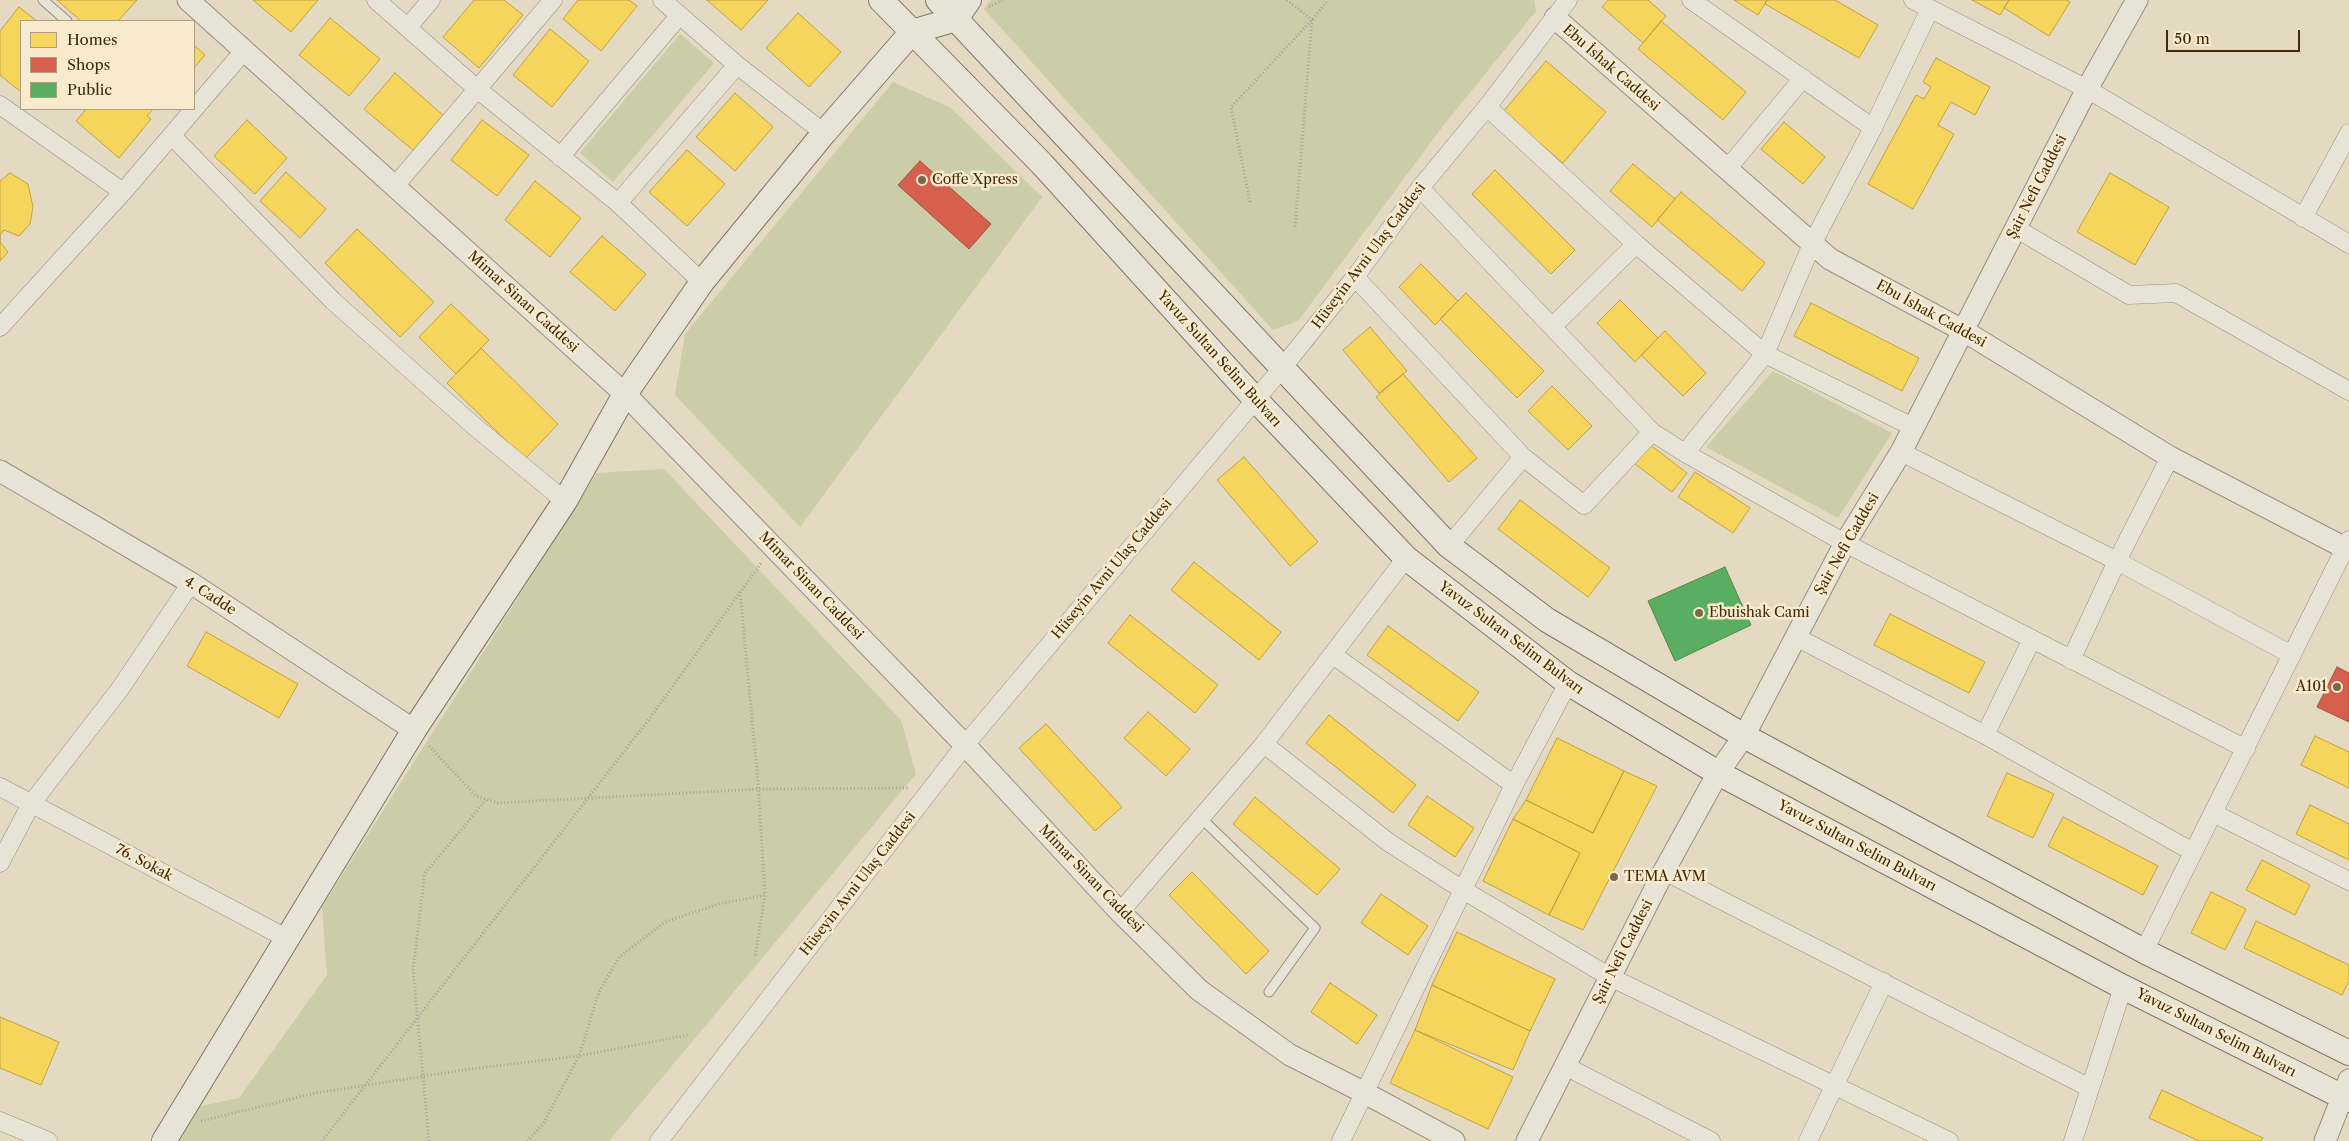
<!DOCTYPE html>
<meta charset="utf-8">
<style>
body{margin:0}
#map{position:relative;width:2349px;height:1141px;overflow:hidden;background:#e4d9c1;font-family:"Libre Caslon Text",serif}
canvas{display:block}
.legend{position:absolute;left:20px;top:20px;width:175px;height:90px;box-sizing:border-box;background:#f7eacd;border:1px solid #ae9e7f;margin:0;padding:6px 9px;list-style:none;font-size:15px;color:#412b0a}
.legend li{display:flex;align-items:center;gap:10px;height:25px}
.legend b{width:25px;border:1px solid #ae9e7f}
.scale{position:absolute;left:2166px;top:30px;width:134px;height:22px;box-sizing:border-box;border:2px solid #412b0a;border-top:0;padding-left:6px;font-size:15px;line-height:18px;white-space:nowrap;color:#412b0a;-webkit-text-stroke:4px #f7eacd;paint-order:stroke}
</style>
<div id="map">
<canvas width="2349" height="1141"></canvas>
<ul class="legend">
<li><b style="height:14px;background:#f6d55c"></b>Homes</li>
<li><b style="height:14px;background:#d6604d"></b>Shops</li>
<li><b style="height:14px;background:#5aae61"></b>Public</li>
</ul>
<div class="scale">50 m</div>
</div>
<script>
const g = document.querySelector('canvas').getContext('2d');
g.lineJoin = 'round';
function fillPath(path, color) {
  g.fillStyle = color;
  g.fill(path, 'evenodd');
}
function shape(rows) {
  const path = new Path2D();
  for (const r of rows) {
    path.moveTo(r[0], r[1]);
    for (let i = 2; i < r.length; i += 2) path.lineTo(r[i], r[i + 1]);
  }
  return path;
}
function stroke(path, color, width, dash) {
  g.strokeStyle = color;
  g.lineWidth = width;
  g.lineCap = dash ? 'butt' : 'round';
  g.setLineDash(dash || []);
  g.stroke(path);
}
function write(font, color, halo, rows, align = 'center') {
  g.font = font + ' "Libre Caslon Text",serif';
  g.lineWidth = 5;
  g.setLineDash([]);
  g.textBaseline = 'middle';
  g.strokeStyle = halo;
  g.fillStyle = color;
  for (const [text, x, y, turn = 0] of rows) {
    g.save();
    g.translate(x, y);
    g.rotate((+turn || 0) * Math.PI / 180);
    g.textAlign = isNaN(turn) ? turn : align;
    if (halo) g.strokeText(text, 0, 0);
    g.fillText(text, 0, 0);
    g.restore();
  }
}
fillPath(shape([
 [991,0,1534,0,1536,11,1443,126,1298,321,1273,330,984,9],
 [680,34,714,63,613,182,580,153],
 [893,82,951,108,1042,197,800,527,675,395,685,334],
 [1773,371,1892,433,1838,518,1706,447],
 [664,469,901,720,916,774,609,1141,180,1141,197,1107,239,1098,327,975,322,907,597,473]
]), '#cacda7');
const homes = shape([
 [57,0,137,0,118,21,81,21,57,0],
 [253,0,318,0,291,32,253,0],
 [474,0,504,0,523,15,479,68,443,37,474,0],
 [578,0,629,0,637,6,601,51,563,19,578,0],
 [707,0,768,0,741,30,707,0],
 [1608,0,1648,0,1666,16,1643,43,1602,7,1608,0],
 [1734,0,1767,0,1758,15,1734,0],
 [1767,0,1835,0,1878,25,1859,58,1765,4,1767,0],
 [1972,0,2009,0,2000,15,1972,0],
 [2009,0,2066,0,2070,2,2049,36,2004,8,2009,0],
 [19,7,37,21,21,21,21,92,0,75,0,31,19,7],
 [798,13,841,52,809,87,766,48,798,13],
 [330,18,380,59,349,96,299,55,330,18],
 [1661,21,1746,92,1723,120,1638,49,1661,21],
 [550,29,589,61,552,107,513,75,550,29],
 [194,45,205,55,194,68,194,45],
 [1936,58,1990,87,1975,115,1951,102,1938,125,1954,134,1913,209,1868,184,1916,95,1924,99,1931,87,1923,82,1936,58],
 [1546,61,1606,112,1563,163,1503,112,1546,61],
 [395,73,445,117,415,152,364,109,395,73],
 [735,93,773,127,735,171,696,137,735,93],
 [86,109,153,109,147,116,151,119,119,158,76,121,86,109],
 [247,120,287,158,255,194,214,156,247,120],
 [482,120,529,155,497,196,451,160,482,120],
 [1784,122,1825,157,1803,184,1761,149,1784,122],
 [687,150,725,184,687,226,649,192,687,150],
 [1633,164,1675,199,1652,227,1610,191,1633,164],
 [1495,170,1575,250,1551,274,1472,194,1495,170],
 [286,172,326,209,300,238,260,201,286,172],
 [10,173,28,184,33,207,30,224,19,236,4,230,0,235,0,242,8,252,0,261,0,181,10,173],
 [2110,173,2169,207,2135,265,2077,232,2110,173],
 [535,181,581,218,550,257,505,220,535,181],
 [1681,192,1765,263,1742,291,1657,220,1681,192],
 [357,229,434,302,400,337,325,263,357,229],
 [602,236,646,274,615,311,570,272,602,236],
 [1421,264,1458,301,1435,325,1399,287,1421,264],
 [1466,293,1544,371,1517,398,1440,319,1466,293],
 [1620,300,1658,338,1635,362,1597,323,1620,300],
 [1811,303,1919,358,1902,391,1794,336,1811,303],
 [451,304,489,340,456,374,419,337,451,304],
 [1370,327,1407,371,1379,393,1343,350,1370,327],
 [1665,331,1706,373,1683,396,1641,355,1665,331],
 [481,348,558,424,525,459,447,383,481,348],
 [1403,374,1477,458,1449,482,1376,397,1403,374],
 [1552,386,1592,426,1568,450,1528,411,1552,386],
 [1649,444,1687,473,1672,492,1634,463,1649,444],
 [1244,457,1318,542,1290,566,1217,480,1244,457],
 [1695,472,1750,508,1733,533,1678,497,1695,472],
 [1520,500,1610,568,1588,597,1498,529,1520,500],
 [1194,562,1281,632,1259,660,1171,590,1194,562],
 [1890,614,1985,662,1969,693,1874,645,1890,614],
 [1130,615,1218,685,1195,713,1108,643,1130,615],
 [1388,626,1479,692,1458,721,1367,655,1388,626],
 [206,632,298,684,279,718,187,666,206,632],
 [1148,712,1190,749,1166,776,1124,738,1148,712],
 [1329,715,1416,785,1393,813,1306,743,1329,715],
 [1046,724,1122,807,1095,831,1019,748,1046,724],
 [2315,736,2349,752,2349,788,2301,765,2315,736],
 [1557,738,1624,771,1593,833,1526,800,1557,738],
 [1624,771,1657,786,1583,930,1549,915,1580,853,1513,819,1526,800,1593,833,1624,771],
 [2007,773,2054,794,2033,838,1987,816,2007,773],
 [1427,796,1474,828,1455,857,1408,825,1427,796],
 [1255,797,1340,869,1317,895,1233,824,1255,797],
 [2310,805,2349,824,2349,860,2296,834,2310,805],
 [2063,817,2158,866,2143,895,2048,846,2063,817],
 [1513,819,1580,853,1549,915,1483,881,1513,819],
 [2262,860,2310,885,2295,915,2246,890,2262,860],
 [1192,872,1269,951,1246,974,1169,895,1192,872],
 [2211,892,2246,909,2225,950,2191,933,2211,892],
 [1381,894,1428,926,1408,955,1361,923,1381,894],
 [2256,921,2349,965,2349,981,2342,995,2244,948,2256,921],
 [1457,932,1555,979,1530,1031,1432,985,1457,932],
 [1330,983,1377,1015,1357,1044,1311,1012,1330,983],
 [1432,985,1530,1031,1513,1070,1415,1030,1432,985],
 [0,1017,59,1042,41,1085,0,1068,0,1017],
 [1415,1030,1513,1077,1488,1129,1390,1083,1415,1030],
 [2162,1090,2263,1138,2261,1141,2199,1141,2149,1118,2162,1090]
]);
fillPath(homes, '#f6d55c');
stroke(homes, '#c0a243', 1);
const shops = shape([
 [920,161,991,224,969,249,898,185,920,161],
 [2337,667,2349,673,2349,722,2317,707,2337,667]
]);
fillPath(shops, '#d6604d');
stroke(shops, '#a95039', 1);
const public = shape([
 [1725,567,1751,625,1675,661,1648,601,1725,567]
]);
fillPath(public, '#5aae61');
stroke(public, '#528747', 1);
const service = shape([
 [43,0,67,21],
 [1202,819,1315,928,1269,992]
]);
const minor = shape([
 [376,0,476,88,618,203,702,282],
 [662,0,737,65,824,133],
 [1691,0,1873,128],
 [1913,0,2087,89,2349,244],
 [408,27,431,0],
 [0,105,123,192],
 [1487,107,1636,244,1765,354,1812,244,1873,128,1930,9],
 [172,136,333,301,474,426,565,501],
 [560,157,679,16],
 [1727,169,1803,78],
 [394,187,553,0],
 [1420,188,1652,432,1685,453,1765,354,1913,427],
 [618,203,737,65],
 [2303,218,2349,133],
 [2017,229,2129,295,2176,293,2349,391],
 [1355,277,1523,457,1584,505,1652,432],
 [0,327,123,192,243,52],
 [1552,327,1636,244],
 [1901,452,2117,561,2292,655],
 [1685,453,1845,543,2246,749],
 [1449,546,1523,457],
 [1796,637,1985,735,2193,852],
 [1333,655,1514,785],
 [2071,660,2117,561,2170,457],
 [1985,735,2032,639],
 [1264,744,1388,842,1463,890,1610,977,1949,1141],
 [0,787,288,939],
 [2213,813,2349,881],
 [0,863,31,804,120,689,191,583],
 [1664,871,2090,1088],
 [1120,912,1264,744,1406,558],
 [2144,951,2349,540],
 [1565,1066,1711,1141],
 [0,1121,48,1141],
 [659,1141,965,745,1283,367,1355,277,1420,188,1487,107,1568,0],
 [1341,1141,1514,785,1568,683],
 [1808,1141,1884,982],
 [2073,1141,2123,987]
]);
const tertiary = shape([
 [188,0,625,394,965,745,1120,912,1199,990,1290,1055,1363,1092,1454,1141],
 [1555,18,1830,259,1964,331,2170,457,2349,550],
 [0,471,191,583,414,730],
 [1527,1141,1664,871,1718,773,1744,736,1845,543,1901,452,2087,89,2137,0],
 [2325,1141,2349,1080]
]);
const secondary = shape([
 [881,0,1042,164,1255,399,1406,558,1568,683,1718,773,2123,987,2349,1100],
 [938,0,1449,546,1547,620,1744,736,2144,951,2349,1053],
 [164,1141,414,730,565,501,625,394,702,282,824,133,912,32,956,19,969,0]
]);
stroke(service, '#998f7e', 11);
stroke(minor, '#998f7e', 19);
stroke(tertiary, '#998f7e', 23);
stroke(secondary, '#807766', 26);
stroke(shape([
 [1287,0,1312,20,1295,228],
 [989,7,1002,0],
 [1250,202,1231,107,1312,20,1328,0],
 [740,592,758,782,765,895,755,957],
 [429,746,476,796,498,803,759,789,909,788],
 [201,1121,316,1093,470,1069,579,1056,688,1035],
 [322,1141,650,718,762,562],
 [429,1141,413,969,425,873,486,800],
 [527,1141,543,1124,579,1056,599,992,619,957,665,922,719,904,765,895]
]), '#a9a396', 3, [1, 2.5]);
stroke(service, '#e8e3d7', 9);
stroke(minor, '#e8e3d7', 18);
stroke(tertiary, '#e8e3d7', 21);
stroke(secondary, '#e8e3d7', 24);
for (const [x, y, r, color] of [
 [922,180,5,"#7a684a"],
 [1699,613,5,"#7a684a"],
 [2337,687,5,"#7a684a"],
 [1614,877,5,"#7a684a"]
]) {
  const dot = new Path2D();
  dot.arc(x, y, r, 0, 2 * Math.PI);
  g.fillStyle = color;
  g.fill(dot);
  stroke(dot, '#f7eacd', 2);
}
write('14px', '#412b0a', '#f7eacd', [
 ["Ebu İshak Caddesi",1611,68,41],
 ["Şair Nefi Caddesi",2037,187,-63],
 ["Hüseyin Avni Ulaş Caddesi",1369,256,-53],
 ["Mimar Sinan Caddesi",523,302,42],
 ["Ebu İshak Caddesi",1931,314,29],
 ["Yavuz Sultan Selim Bulvarı",1219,359,48],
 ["Şair Nefi Caddesi",1847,544,-60],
 ["Hüseyin Avni Ulaş Caddesi",1112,569,-50],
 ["Mimar Sinan Caddesi",811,586,46],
 ["4. Cadde",210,596,33],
 ["Yavuz Sultan Selim Bulvarı",1511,638,37],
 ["Yavuz Sultan Selim Bulvarı",1857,846,28],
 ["76. Sokak",144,863,28],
 ["Mimar Sinan Caddesi",1091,879,46],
 ["Hüseyin Avni Ulaş Caddesi",858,884,-52],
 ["Şair Nefi Caddesi",1623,952,-63],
 ["Yavuz Sultan Selim Bulvarı",2216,1033,27]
]);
write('14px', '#412b0a', '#f7eacd', [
 ["Coffe Xpress",932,180],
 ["Ebuishak Cami",1709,613],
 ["A101",2327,687,"right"],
 ["TEMA AVM",1624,877]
], 'left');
</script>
